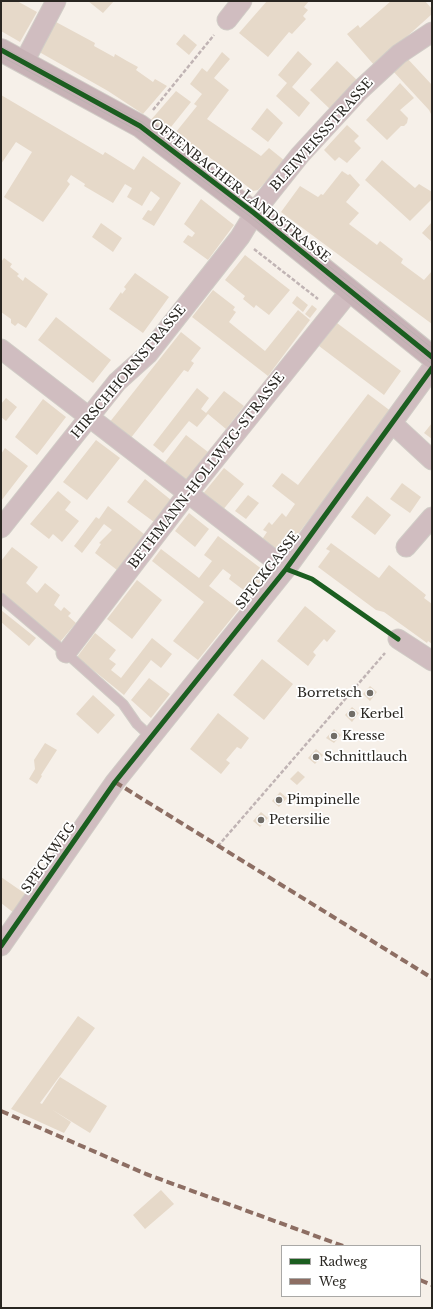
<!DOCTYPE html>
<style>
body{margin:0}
#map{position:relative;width:433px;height:1309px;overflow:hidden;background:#f6f0e9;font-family:"Libre Baskerville",serif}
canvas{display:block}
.frame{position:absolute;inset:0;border:2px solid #292621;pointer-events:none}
.legend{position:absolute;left:281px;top:1245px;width:140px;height:52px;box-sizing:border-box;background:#fff;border:1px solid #a9a8a6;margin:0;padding:5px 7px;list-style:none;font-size:12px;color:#292621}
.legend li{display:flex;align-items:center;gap:8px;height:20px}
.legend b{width:20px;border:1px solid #a9a8a6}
</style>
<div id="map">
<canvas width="433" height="1309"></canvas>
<div class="frame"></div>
<ul class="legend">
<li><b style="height:5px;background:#1b5e20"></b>Radweg</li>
<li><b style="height:5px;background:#8d6e63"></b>Weg</li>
</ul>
</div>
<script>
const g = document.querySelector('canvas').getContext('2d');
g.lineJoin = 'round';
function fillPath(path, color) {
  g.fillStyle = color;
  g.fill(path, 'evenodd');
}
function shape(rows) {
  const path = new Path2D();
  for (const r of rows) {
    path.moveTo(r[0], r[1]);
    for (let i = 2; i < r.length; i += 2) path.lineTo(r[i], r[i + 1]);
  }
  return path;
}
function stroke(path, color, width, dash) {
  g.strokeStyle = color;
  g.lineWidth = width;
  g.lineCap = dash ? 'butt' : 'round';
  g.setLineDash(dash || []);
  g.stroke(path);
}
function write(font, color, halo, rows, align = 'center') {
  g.font = font + ' "Libre Baskerville",serif';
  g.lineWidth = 3.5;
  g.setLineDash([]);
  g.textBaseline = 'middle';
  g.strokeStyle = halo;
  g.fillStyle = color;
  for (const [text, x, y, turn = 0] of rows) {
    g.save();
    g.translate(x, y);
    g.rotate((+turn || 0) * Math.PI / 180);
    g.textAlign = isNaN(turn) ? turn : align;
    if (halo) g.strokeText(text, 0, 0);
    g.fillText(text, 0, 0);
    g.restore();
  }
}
fillPath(shape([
 [1,1,17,1,37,12,20,42,1,31],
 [88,1,114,1,103,13],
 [267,1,309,1,304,7,308,10,303,16,306,19,292,34,289,32,268,57,239,33],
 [391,1,425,1,432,9,432,14,392,50,391,48,374,65,347,34,358,25,360,28],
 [56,22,95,43,94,46,114,57,115,54,127,61,138,67,136,70,153,82,155,79,167,86,143,114,108,91,41,53,40,49],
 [184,34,197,45,189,55,176,44],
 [298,51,312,64,292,87,310,103,299,117,276,96,287,83,278,75],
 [222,52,230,59,214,78,229,90,207,119,261,156,269,148,285,161,258,190,253,191,222,166,188,143,189,142,176,132,197,106,194,104,202,94,190,84,202,68,207,72],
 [406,57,432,85,432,116,429,110,392,70],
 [337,61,358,81,331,110,310,90],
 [400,83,414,98,400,110,408,118,407,123,404,126,401,126,387,140,366,120],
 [176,91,191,102,167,132,150,121],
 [1,95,103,155,105,152,134,170,143,156,181,183,154,226,142,219,148,210,151,211,160,198,151,191,142,206,127,197,132,188,125,184,113,203,84,186,85,184,71,175,67,181,70,184,43,222,4,197,32,152,16,142,1,164],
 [267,108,283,123,268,142,251,129],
 [347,125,359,136,354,141,361,148,347,163,339,157,335,161,324,150],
 [382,160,415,188,419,184,432,192,432,199,410,221,365,180],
 [342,171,348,175,350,174,360,185,346,202,359,213,349,224,377,245,380,241,403,259,401,263,424,280,432,271,432,324,281,212,300,186,318,197,321,194,323,195],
 [201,199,234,225,208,260,183,242,188,235,192,237,195,233,184,224],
 [432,222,432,242,422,233],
 [101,223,122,238,113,252,92,237],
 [245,255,290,290,269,315,256,305,254,308,243,299,245,296,225,280],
 [4,258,12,264,10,267,19,274,17,276,23,281,25,277,48,294,26,328,18,323,15,326,11,323,11,319,1,312,1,262],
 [135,273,169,297,143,333,109,309,121,292,122,294,126,289,124,287],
 [213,290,235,307,233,310,236,312,229,322,265,351,298,310,310,320,268,376,192,317],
 [297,296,308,305,303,312,292,303],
 [312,305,317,309,310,318,305,314],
 [56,317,111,360,93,383,38,340],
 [337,323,401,371,384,395,319,346],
 [181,332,201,348,191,361,194,363,188,372,184,370,130,439,109,423],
 [197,388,209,398,201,409,206,413,224,391,244,406,226,429,208,414,197,427,189,421,163,453,153,445],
 [368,394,392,412,281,556,261,541,267,532,263,530,269,522,272,525,282,513,286,517,295,504,272,486,282,473,298,485],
 [6,398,17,407,6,421,1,417,1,404],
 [43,399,66,417,37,455,15,437],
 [432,423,432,439,424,433],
 [186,435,208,452,185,482,163,465],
 [96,440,120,458,87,500,63,482],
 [5,448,28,466,1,501,1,454],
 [224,468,244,484,222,511,202,495],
 [145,479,171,500,154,522,127,502],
 [402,483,421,497,410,513,390,499],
 [58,491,71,502,65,510,79,521,62,542,53,534,49,539,30,524],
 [248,495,259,503,246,519,235,511],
 [367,496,391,515,375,535,351,517],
 [108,506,144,534,117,570,95,553,101,544,99,543,112,530,104,524,82,553,74,546,96,517,99,519],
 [189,513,209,529,195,547,175,531],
 [218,536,267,573,250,595,229,579,231,575,223,569,209,586,239,609,198,660,173,641,204,602,152,561,161,549,199,578,212,561,204,555],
 [331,543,379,578,389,565,426,595,424,598,432,604,432,644,428,641,427,643,384,612,376,610,318,567,330,551,326,549],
 [12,547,38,567,26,583,37,593,45,583,60,595,54,605,61,611,64,607,71,613,68,616,76,623,60,642,1,593,1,561],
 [137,580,162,600,132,639,107,619],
 [305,606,336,631,327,642,324,639,313,652,316,655,308,666,277,641],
 [1,610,36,638,29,646,1,622],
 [95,633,116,650,109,659,116,664,111,670,121,678,152,638,172,654,161,668,151,660,124,695,77,657],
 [262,659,293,684,264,720,233,695],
 [149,678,170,694,151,718,131,700],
 [370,686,377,692,370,701,363,694],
 [93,695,115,715,98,734,76,714],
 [352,707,359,713,352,722,345,715],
 [218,713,249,738,241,749,237,747,226,760,230,763,221,774,190,749],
 [334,729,341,735,334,743,326,738],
 [45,743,57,750,41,775,42,776,37,784,29,779,35,769,34,760],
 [316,749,323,755,315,764,308,758],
 [298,771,305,777,297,785,290,779],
 [280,792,287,798,279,807,272,801],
 [261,812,268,818,260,827,253,821],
 [1,877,27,895,14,913,1,903],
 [78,1016,95,1028,40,1103,42,1104,60,1077,107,1106,90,1133,51,1109,71,1122,64,1133,11,1109],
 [161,1190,174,1204,145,1229,133,1215]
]), '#e6d9c9');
const service = shape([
 [1,598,66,653,123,704,137,724,150,736]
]);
const minor = shape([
 [227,20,242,1],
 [24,62,56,1],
 [1,349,286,569],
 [393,424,432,460],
 [1,528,117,382,148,354,240,237,257,209,300,155,359,91,399,54,432,32],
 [406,547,432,517],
 [398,639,432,661],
 [66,653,188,493,350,291],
 [1,946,115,782,286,569,432,368]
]);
const secondary = shape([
 [1,50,140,126,254,213,432,357]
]);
stroke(service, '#d0ccc6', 11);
stroke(minor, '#d0ccc6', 21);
stroke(secondary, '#d0ccc6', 24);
stroke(shape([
 [153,110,214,35],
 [254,249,318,299],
 [218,846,385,653]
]), '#c0b4b4', 2.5, [4, 2]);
stroke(service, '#d0bdc0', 9);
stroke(minor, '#d0bdc0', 19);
stroke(secondary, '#c7b2b6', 22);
stroke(shape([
 [1,46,142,122,257,209,432,348],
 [1,56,140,132,252,218,432,364]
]), '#bbb1b0', 1);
stroke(shape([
 [115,782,432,978],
 [1,1111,146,1174,343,1246],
 [420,1280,432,1285]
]), '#8d6e63', 4, [8, 4]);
stroke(shape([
 [1,50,140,126,254,213,432,357],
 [286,569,312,579,398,639],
 [1,946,115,782,286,569,432,368]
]), '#1b5e20', 5);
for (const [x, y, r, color] of [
 [370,693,4,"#716d67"],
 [352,714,4,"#716d67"],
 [334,736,4,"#716d67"],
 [316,757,4,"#716d67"],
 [279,800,4,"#716d67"],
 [261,820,4,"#716d67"]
]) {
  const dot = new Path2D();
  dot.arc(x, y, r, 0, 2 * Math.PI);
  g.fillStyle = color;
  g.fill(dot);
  stroke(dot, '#fff', 1.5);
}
write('13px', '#292621', '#fff', [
 ["BLEIWEISSSTRASSE",322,135,-48],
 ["OFFENBACHER LANDSTRASSE",240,191,38],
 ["HIRSCHHORNSTRASSE",129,372,-50],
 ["BETHMANN-HOLLWEG-STRASSE",207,471,-52],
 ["SPECKGASSE",268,571,-52],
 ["SPECKWEG",49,858,-55]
]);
write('13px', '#292621', '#fff', [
 ["Borretsch",362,693,"right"],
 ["Kerbel",360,714],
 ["Kresse",342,736],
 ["Schnittlauch",324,757],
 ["Pimpinelle",287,800],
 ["Petersilie",269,820]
], 'left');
</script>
